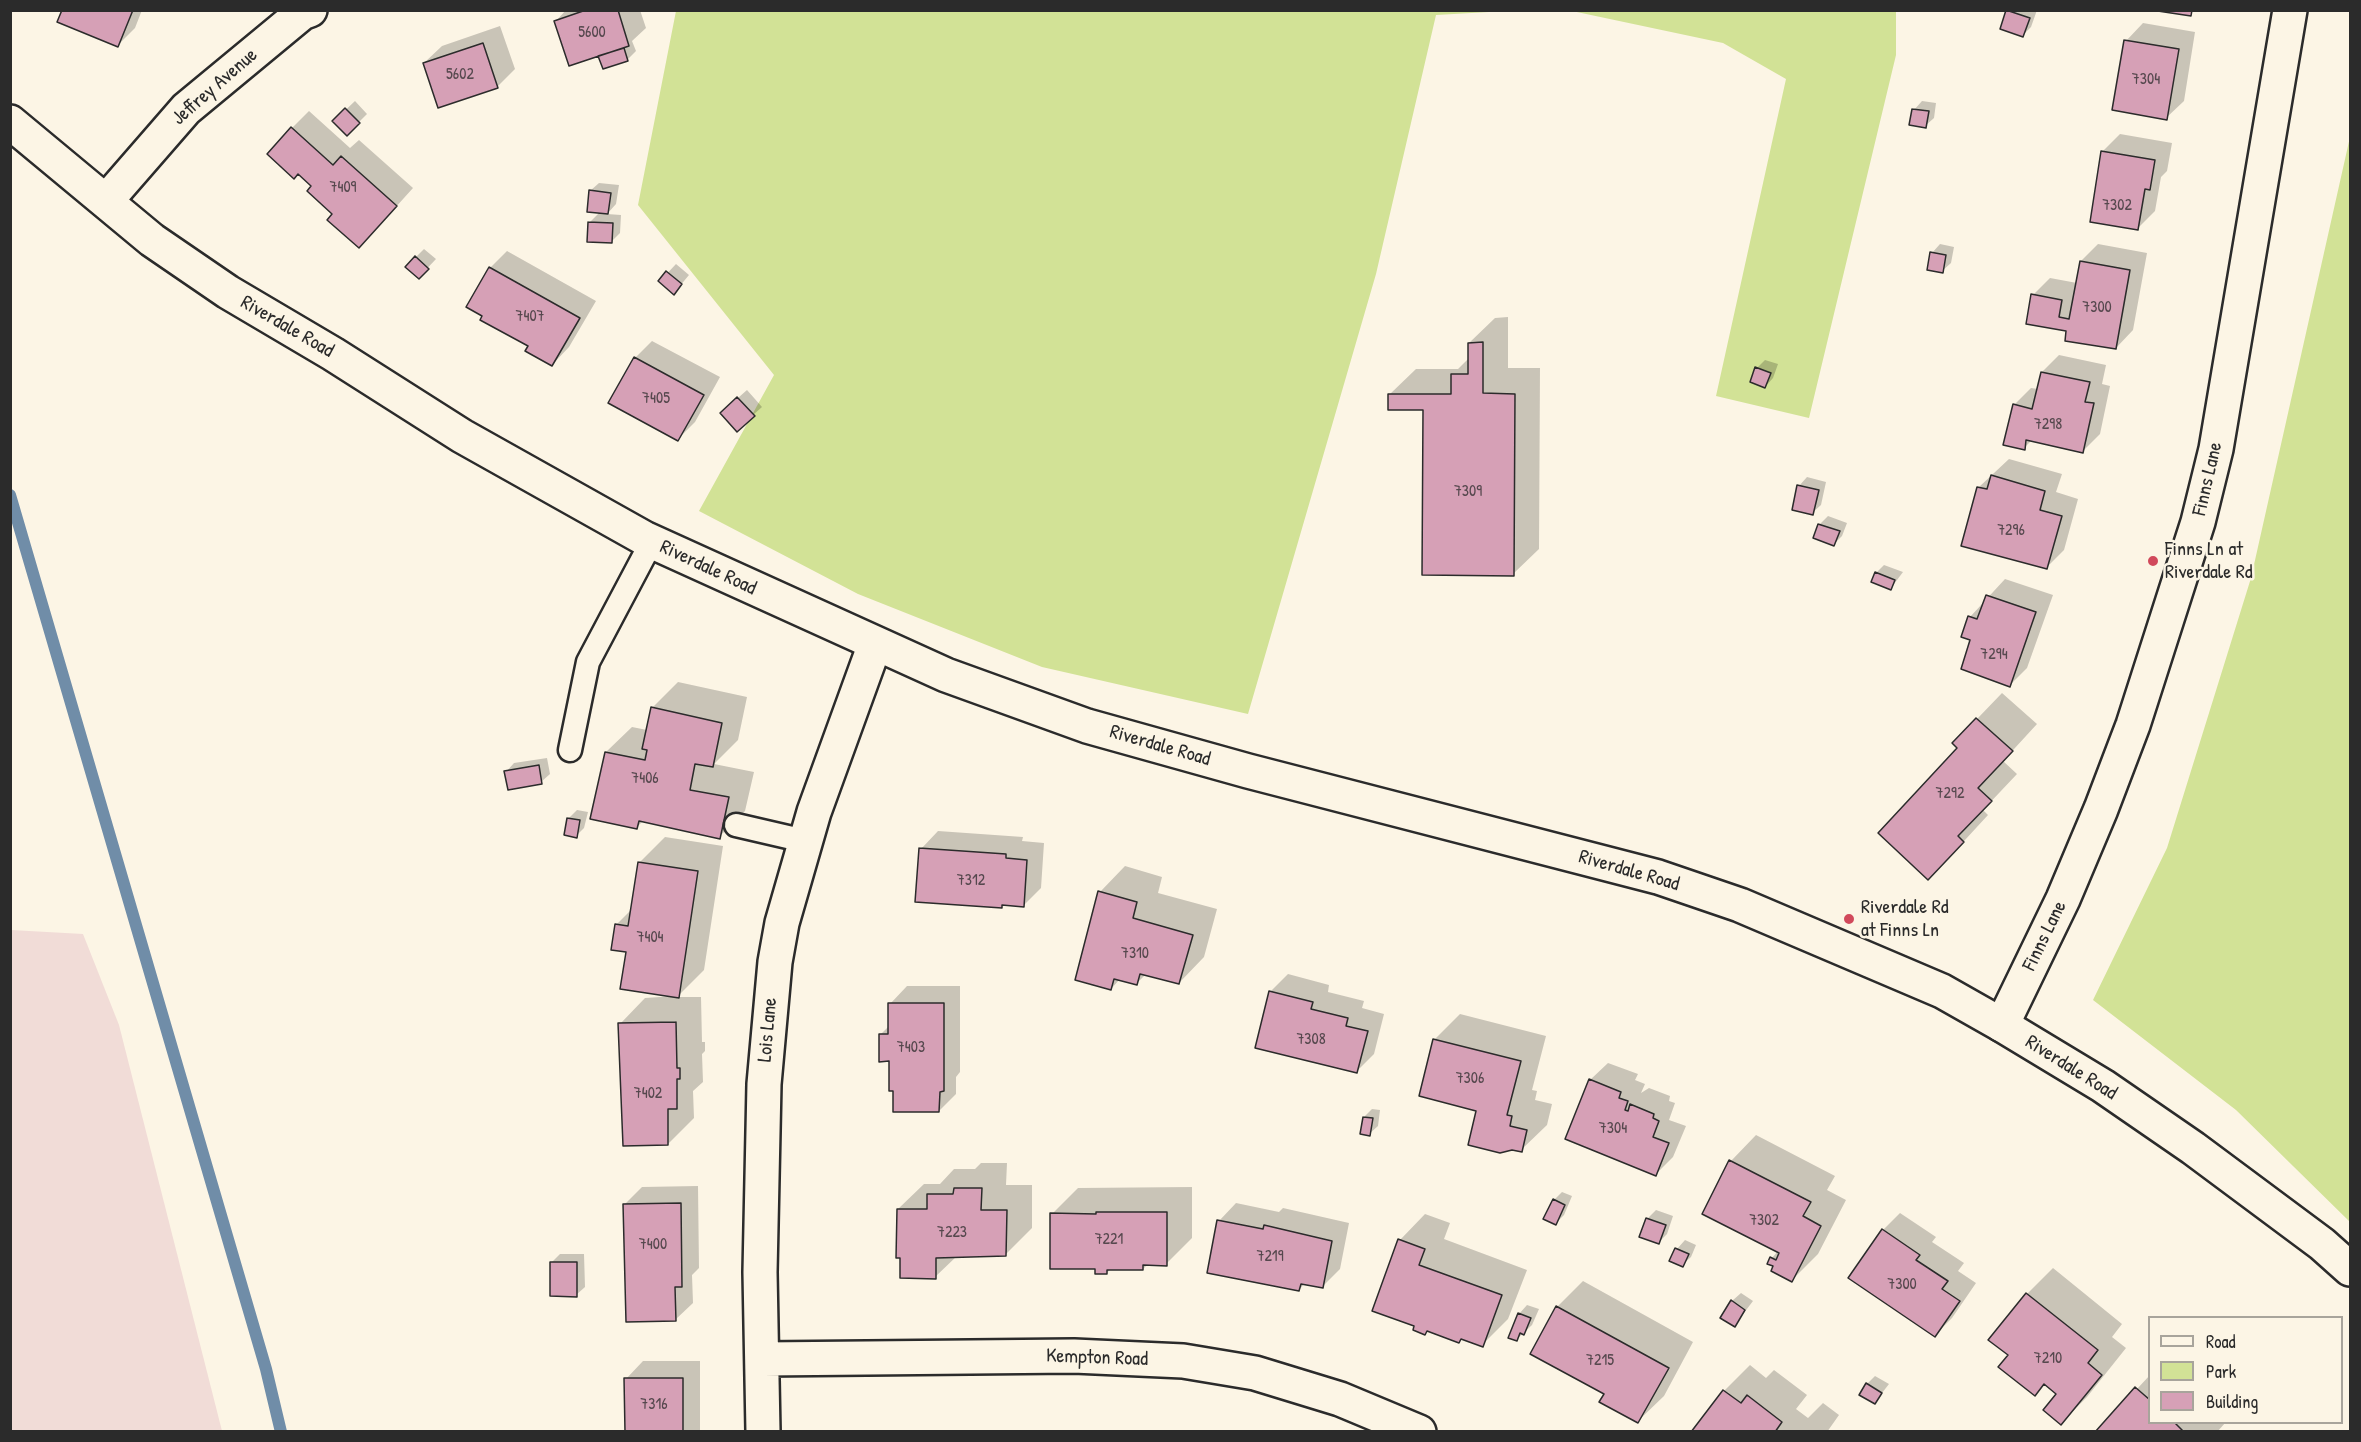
<!DOCTYPE html>
<style>
body{margin:0}
#map{position:relative;width:2361px;height:1442px;overflow:hidden;background:#fcf5e5;font-family:"Patrick Hand",sans-serif}
canvas{display:block}
.frame{position:absolute;inset:0;border:12px solid #2b2b2b;pointer-events:none}
.legend{position:absolute;left:2148px;top:1316px;width:195px;height:108px;box-sizing:border-box;background:#fcf5e5;border:2px solid #a8a49b;margin:0;padding:8px 10px;list-style:none;font-size:18px;color:#2b2b2b}
.legend li{display:flex;align-items:center;gap:12px;height:30px}
.legend b{width:30px;border:2px solid #a8a49b}
</style>
<div id="map">
<canvas width="2361" height="1442"></canvas>
<div class="frame"></div>
<ul class="legend">
<li><b style="height:8px;background:#fcf5e5"></b>Road</li>
<li><b style="height:16px;background:#d2e296"></b>Park</li>
<li><b style="height:16px;background:#d6a0b6"></b>Building</li>
</ul>
</div>
<script>
const g = document.querySelector('canvas').getContext('2d');
g.lineJoin = 'round';
function fillPath(path, color) {
  g.fillStyle = color;
  g.fill(path, 'evenodd');
}
function shape(rows) {
  const path = new Path2D();
  for (const r of rows) {
    path.moveTo(r[0], r[1]);
    for (let i = 2; i < r.length; i += 2) path.lineTo(r[i], r[i + 1]);
  }
  return path;
}
function stroke(path, color, width, dash) {
  g.strokeStyle = color;
  g.lineWidth = width;
  g.lineCap = dash ? 'butt' : 'round';
  g.setLineDash(dash || []);
  g.stroke(path);
}
function write(font, color, halo, rows, align = 'center') {
  g.font = font + ' "Patrick Hand",sans-serif';
  g.lineWidth = 5;
  g.setLineDash([]);
  g.textBaseline = 'middle';
  g.strokeStyle = halo;
  g.fillStyle = color;
  for (const [text, x, y, turn = 0] of rows) {
    g.save();
    g.translate(x, y);
    g.rotate((+turn || 0) * Math.PI / 180);
    g.textAlign = isNaN(turn) ? turn : align;
    if (halo) g.strokeText(text, 0, 0);
    g.fillText(text, 0, 0);
    g.restore();
  }
}
fillPath(shape([
 [11,930,83,934,119,1025,222,1431,11,1431]
]), '#f1dcd7');
fillPath(shape([
 [676,11,1507,11,1436,15,1376,274,1248,714,1042,667,858,594,699,511,774,375,638,205],
 [1572,11,1896,11,1896,55,1809,418,1716,396,1786,79,1723,43],
 [2350,137,2350,1222,2236,1110,2093,1000,2167,848,2251,578]
]), '#d2e296');
fillPath(shape([
 [64,10,142,10,135,28,118,45],
 [566,10,640,10,646,28,632,41,636,51,627,60,604,53,556,21],
 [2008,10,2037,10,2031,27,2023,35,2002,28],
 [2143,23,2195,32,2184,101,2166,118,2126,41],
 [500,26,515,69,497,87,424,63,442,46],
 [355,101,367,114,347,134,334,121],
 [1922,101,1936,103,1934,118,1925,126,1914,110],
 [309,111,350,148,359,140,413,188,376,229,334,214,314,186,299,172,292,128],
 [2120,134,2172,143,2167,171,2161,177,2155,211,2138,228,2091,221,2103,151],
 [599,183,619,185,616,204,607,214,621,215,620,233,612,241,590,222,600,212,590,191],
 [1940,244,1954,247,1951,263,1942,271,1932,253],
 [2098,244,2147,253,2133,330,2116,348,2068,330,2033,295,2050,278,2077,283,2081,261],
 [424,249,436,259,419,277,416,257],
 [507,251,596,301,569,347,552,365,490,268],
 [676,264,689,275,674,293,660,281],
 [1508,317,1508,368,1540,368,1539,549,1513,574,1424,408,1390,394,1416,369,1458,369,1469,358,1469,343,1495,318],
 [652,341,720,377,695,422,678,439,635,358],
 [2059,355,2106,365,2102,384,2110,386,2100,434,2082,452,2032,440,2024,448,2014,405,2031,388,2038,389,2042,372],
 [1765,360,1778,364,1773,378,1765,387,1757,368],
 [747,390,762,407,753,415,730,405],
 [2009,459,2062,474,2056,492,2078,499,2064,550,2046,568,1979,487],
 [1807,477,1826,482,1821,505,1812,513,1799,486],
 [1828,516,1847,523,1842,536,1834,544,1819,525],
 [1884,565,1903,572,1891,588,1876,573],
 [2005,579,2053,595,2027,668,2010,685,1972,639,1970,617],
 [678,682,747,697,738,740,714,764,754,772,745,811,719,837,643,821,636,828,606,752,632,727,647,730,652,708],
 [2002,693,2037,724,2003,761,2017,774,1983,810,1988,815,1953,853,1977,719],
 [547,758,550,774,541,782,506,772,514,763],
 [577,810,588,812,584,828,576,836,569,818],
 [938,831,1023,837,1022,841,1044,843,1041,888,1024,905,1004,904,1001,907,921,849],
 [665,837,723,846,704,970,677,997,701,997,702,1042,705,1042,705,1051,702,1054,703,1082,693,1091,694,1118,668,1144,620,1024,645,998,675,996,628,951,616,925,632,909,639,863],
 [1125,866,1162,877,1158,893,1217,909,1204,957,1179,983,1146,974,1137,983,1120,979,1111,989,1100,892],
 [1288,974,1329,985,1328,992,1364,1001,1362,1008,1384,1014,1374,1054,1357,1071,1270,992],
 [907,986,960,986,960,1072,956,1077,956,1094,939,1111,890,1060,880,1035,890,1025,890,1004],
 [1460,1014,1546,1036,1532,1090,1537,1091,1535,1100,1552,1104,1547,1125,1521,1150,1478,1110,1434,1040],
 [1608,1063,1638,1074,1635,1080,1645,1084,1641,1093,1649,1088,1670,1096,1669,1101,1675,1103,1669,1120,1686,1126,1673,1157,1656,1174,1590,1080],
 [1372,1109,1380,1110,1378,1126,1369,1134,1364,1117],
 [1756,1135,1835,1176,1827,1190,1846,1200,1818,1254,1792,1280,1775,1266,1772,1258,1778,1251,1731,1161],
 [981,1163,1007,1163,1006,1185,1032,1185,1032,1228,1006,1254,957,1256,935,1277,898,1209,924,1184,940,1184,954,1169,975,1169],
 [698,1186,699,1268,692,1275,693,1303,675,1320,625,1204,642,1187],
 [1192,1187,1192,1238,1166,1264,1148,1264,1143,1269,1111,1268,1107,1273,1052,1214,1078,1188],
 [1562,1192,1572,1196,1564,1215,1556,1223,1554,1200],
 [1236,1203,1279,1212,1283,1208,1349,1223,1340,1269,1323,1286,1305,1283,1299,1290,1219,1221],
 [1656,1210,1673,1216,1667,1234,1658,1243,1647,1219],
 [1900,1213,1936,1237,1932,1242,1964,1263,1958,1271,1976,1283,1952,1318,1935,1335,1883,1230],
 [1425,1214,1450,1223,1444,1239,1527,1270,1508,1319,1482,1345,1462,1338,1459,1341,1374,1310,1400,1240],
 [1685,1240,1696,1245,1691,1257,1682,1265,1671,1260,1677,1249],
 [560,1254,584,1254,585,1287,576,1295,552,1262],
 [2053,1268,2122,1324,2112,1337,2126,1348,2087,1397,2061,1423,2058,1394,2045,1383,2035,1394,2010,1355,1991,1339,2027,1294],
 [1583,1281,1693,1342,1664,1396,1638,1421,1606,1393,1557,1307],
 [1741,1293,1753,1301,1734,1326,1732,1301],
 [1527,1305,1539,1309,1532,1325,1516,1340,1519,1314],
 [643,1361,700,1361,700,1432,628,1432,626,1379],
 [1750,1365,1766,1378,1774,1370,1807,1395,1796,1409,1808,1418,1823,1403,1839,1415,1827,1432,1692,1432,1724,1391],
 [2150,1375,2150,1422,2226,1422,2217,1432,2097,1432],
 [1875,1376,1889,1384,1875,1402,1867,1384]
]), '#0003');
stroke(shape([
 [10,495,266,1369,281,1432]
]), '#708da8', 12);
const building = shape([
 [62,10,133,10,118,47,57,22,62,10],
 [586,10,618,10,629,46,569,66,554,21,586,10],
 [2006,10,2030,18,2023,37,2000,29,2006,10],
 [2151,10,2192,10,2191,16,2151,10],
 [2124,40,2179,49,2167,120,2112,110,2124,40],
 [483,43,498,88,438,108,423,63,483,43],
 [624,48,628,61,603,69,598,56,624,48],
 [345,108,360,123,347,136,332,121,345,108],
 [1912,109,1929,111,1926,128,1909,125,1912,109],
 [291,127,333,165,341,156,397,206,359,248,327,220,332,214,307,191,311,186,298,174,294,179,267,154,291,127],
 [2101,151,2155,160,2150,190,2145,189,2138,230,2090,222,2101,151],
 [589,190,611,193,608,214,587,212,589,190],
 [588,222,613,223,612,243,587,242,588,222],
 [1930,252,1946,255,1943,273,1927,270,1930,252],
 [415,256,429,269,419,279,405,267,415,256],
 [2080,261,2130,270,2116,349,2065,341,2066,331,2026,324,2031,294,2062,300,2059,317,2069,319,2080,261],
 [489,267,580,318,552,366,525,351,528,346,480,320,482,316,466,307,489,267],
 [666,271,682,284,674,295,658,281,666,271],
 [1483,342,1483,393,1515,394,1514,576,1422,575,1423,410,1388,410,1388,394,1451,394,1451,374,1468,374,1468,343,1483,342],
 [634,357,704,395,678,441,608,403,634,357],
 [1755,367,1771,373,1765,388,1750,382,1755,367],
 [2041,372,2090,382,2085,402,2094,403,2083,453,2026,440,2025,450,2003,445,2013,404,2032,409,2041,372],
 [737,397,755,416,737,432,720,413,737,397],
 [1991,475,2045,491,2040,510,2062,516,2047,569,1961,546,1977,487,1987,489,1991,475],
 [1797,485,1819,490,1813,515,1792,510,1797,485],
 [1818,524,1840,531,1834,546,1813,538,1818,524],
 [1875,572,1895,580,1891,590,1871,582,1875,572],
 [1986,595,2036,612,2010,687,1961,669,1970,640,1961,637,1968,616,1977,619,1986,595],
 [651,707,722,723,713,767,695,764,690,790,729,797,720,839,639,821,637,829,590,819,605,752,645,760,647,750,642,749,651,707],
 [1976,718,2013,751,1978,788,1992,801,1958,836,1964,842,1928,880,1878,833,1957,748,1952,743,1976,718],
 [539,765,542,784,508,790,504,771,539,765],
 [567,818,580,820,577,838,564,835,567,818],
 [919,848,1006,854,1006,858,1027,860,1024,907,1002,905,1002,908,915,902,919,848],
 [638,862,698,871,679,998,620,989,626,952,611,950,615,924,628,926,638,862],
 [1098,891,1137,902,1133,918,1193,935,1179,984,1140,974,1137,985,1114,979,1111,990,1075,980,1098,891],
 [1269,991,1313,1002,1311,1009,1348,1018,1346,1026,1368,1031,1357,1073,1255,1048,1269,991],
 [888,1003,944,1003,944,1091,940,1092,939,1112,893,1112,893,1091,889,1091,889,1061,879,1062,879,1034,888,1034,888,1003],
 [676,1022,677,1068,680,1068,680,1079,677,1079,677,1109,668,1109,668,1145,623,1146,618,1023,676,1022],
 [1433,1039,1521,1061,1507,1115,1512,1116,1510,1126,1527,1130,1522,1152,1512,1150,1500,1153,1468,1145,1476,1111,1419,1096,1433,1039],
 [1589,1079,1621,1092,1619,1098,1628,1101,1625,1110,1628,1111,1630,1104,1654,1114,1653,1118,1659,1121,1653,1137,1669,1143,1656,1176,1565,1139,1589,1079],
 [1363,1117,1373,1118,1370,1136,1360,1134,1363,1117],
 [1729,1160,1811,1202,1803,1216,1821,1226,1792,1282,1771,1271,1773,1266,1767,1264,1770,1257,1776,1260,1779,1253,1702,1214,1729,1160],
 [954,1188,982,1188,981,1210,1007,1210,1006,1256,936,1258,936,1279,900,1278,900,1258,896,1258,897,1209,927,1209,927,1194,953,1194,954,1188],
 [1553,1199,1565,1205,1556,1225,1543,1219,1553,1199],
 [681,1203,682,1287,675,1287,676,1321,626,1322,623,1204,681,1203],
 [1096,1212,1167,1212,1167,1266,1143,1265,1143,1270,1107,1270,1107,1274,1095,1274,1095,1269,1050,1269,1050,1213,1096,1214,1096,1212],
 [1646,1218,1666,1225,1659,1244,1639,1237,1646,1218],
 [1217,1220,1263,1229,1264,1225,1332,1241,1323,1288,1301,1284,1299,1291,1207,1273,1217,1220],
 [1882,1229,1920,1255,1916,1260,1948,1281,1942,1289,1960,1301,1935,1337,1848,1278,1882,1229],
 [1398,1239,1425,1249,1419,1265,1502,1295,1483,1347,1461,1339,1459,1343,1427,1331,1425,1335,1413,1330,1414,1326,1372,1311,1398,1239],
 [1675,1248,1689,1254,1683,1267,1669,1261,1675,1248],
 [550,1262,577,1262,577,1297,550,1296,550,1262],
 [2026,1293,2098,1350,2088,1363,2102,1375,2061,1425,2043,1410,2056,1394,2044,1384,2035,1396,1998,1367,2008,1355,1988,1340,2026,1293],
 [1731,1300,1745,1310,1735,1327,1720,1318,1731,1300],
 [1556,1306,1669,1368,1638,1423,1599,1402,1604,1394,1530,1354,1556,1306],
 [1518,1313,1531,1318,1524,1335,1520,1333,1517,1341,1508,1338,1518,1313],
 [624,1378,683,1378,683,1432,625,1432,624,1378],
 [1866,1383,1882,1393,1875,1404,1859,1395,1866,1383],
 [2135,1387,2150,1400,2150,1422,2174,1422,2184,1432,2095,1432,2135,1387],
 [1723,1390,1741,1403,1747,1395,1782,1422,1775,1432,1691,1432,1723,1390]
]);
fillPath(building, '#d6a0b6');
stroke(building, '#2b2b2b', 1.5);
const service = shape([
 [570,750,588,662,652,541],
 [736,825,805,841]
]);
const minor = shape([
 [106,201,186,109,302,13,310,10],
 [763,1359,1074,1356,1183,1361,1255,1373,1340,1399,1419,1432],
 [763,1432,760,1272,764,1084,775,962,782,923,814,812,875,644]
]);
const tertiary = shape([
 [2002,1025,2063,899,2101,809,2133,725,2198,522,2216,449,2290,10]
]);
const secondary = shape([
 [10,122,152,240,228,292,333,354,462,436,644,538,946,675,1087,726,1248,771,1658,877,1740,905,1942,991,2002,1025,2103,1086,2193,1148,2322,1244,2350,1269]
]);
stroke(service, '#2b2b2b', 27);
stroke(minor, '#2b2b2b', 38);
stroke(tertiary, '#2b2b2b', 38);
stroke(secondary, '#2b2b2b', 38);
stroke(service, '#fcf5e5', 22);
stroke(minor, '#fcf5e5', 33);
stroke(tertiary, '#fcf5e5', 33);
stroke(secondary, '#fcf5e5', 33);
for (const [x, y, r, color] of [
 [2153,561,6,"#d1495b"],
 [1849,919,6,"#d1495b"]
]) {
  const dot = new Path2D();
  dot.arc(x, y, r, 0, 2 * Math.PI);
  g.fillStyle = color;
  g.fill(dot);
  stroke(dot, '#fcf5e5', 2);
}
write('16px', '#56484e', null, [
 ["5600",592,33],
 ["5602",460,75],
 ["7304",2146,80],
 ["7409",343,188],
 ["7302",2117,206],
 ["7300",2097,308],
 ["7407",530,317],
 ["7405",656,399],
 ["7298",2048,425],
 ["7309",1468,492],
 ["7296",2011,531],
 ["7294",1994,655],
 ["7406",645,779],
 ["7292",1950,794],
 ["7312",971,881],
 ["7404",650,938],
 ["7310",1135,954],
 ["7308",1311,1040],
 ["7403",911,1048],
 ["7306",1470,1079],
 ["7402",648,1094],
 ["7304",1613,1129],
 ["7302",1764,1221],
 ["7223",952,1233],
 ["7221",1109,1240],
 ["7400",653,1245],
 ["7219",1270,1257],
 ["7300",1902,1285],
 ["7210",2048,1359],
 ["7215",1600,1361],
 ["7316",654,1405]
]);
write('20px', '#2b2b2b', '#fcf5e5', [
 ["Jeffrey Avenue",215,87,-41],
 ["Riverdale Road",287,327,30],
 ["Finns Lane",2208,479,-77],
 ["Riverdale Road",708,568,25],
 ["Riverdale Road",1160,746,16],
 ["Riverdale Road",1629,871,16],
 ["Finns Lane",2045,936,-64],
 ["Lois Lane",768,1030,-85],
 ["Riverdale Road",2071,1068,32],
 ["Kempton Road",1097,1358,2]
]);
write('20px', '#2b2b2b', '#fcf5e5', [
 ["Finns Ln at",2165,550],
 ["Riverdale Rd",2165,573],
 ["Riverdale Rd",1861,908],
 ["at Finns Ln",1861,931]
], 'left');
</script>
